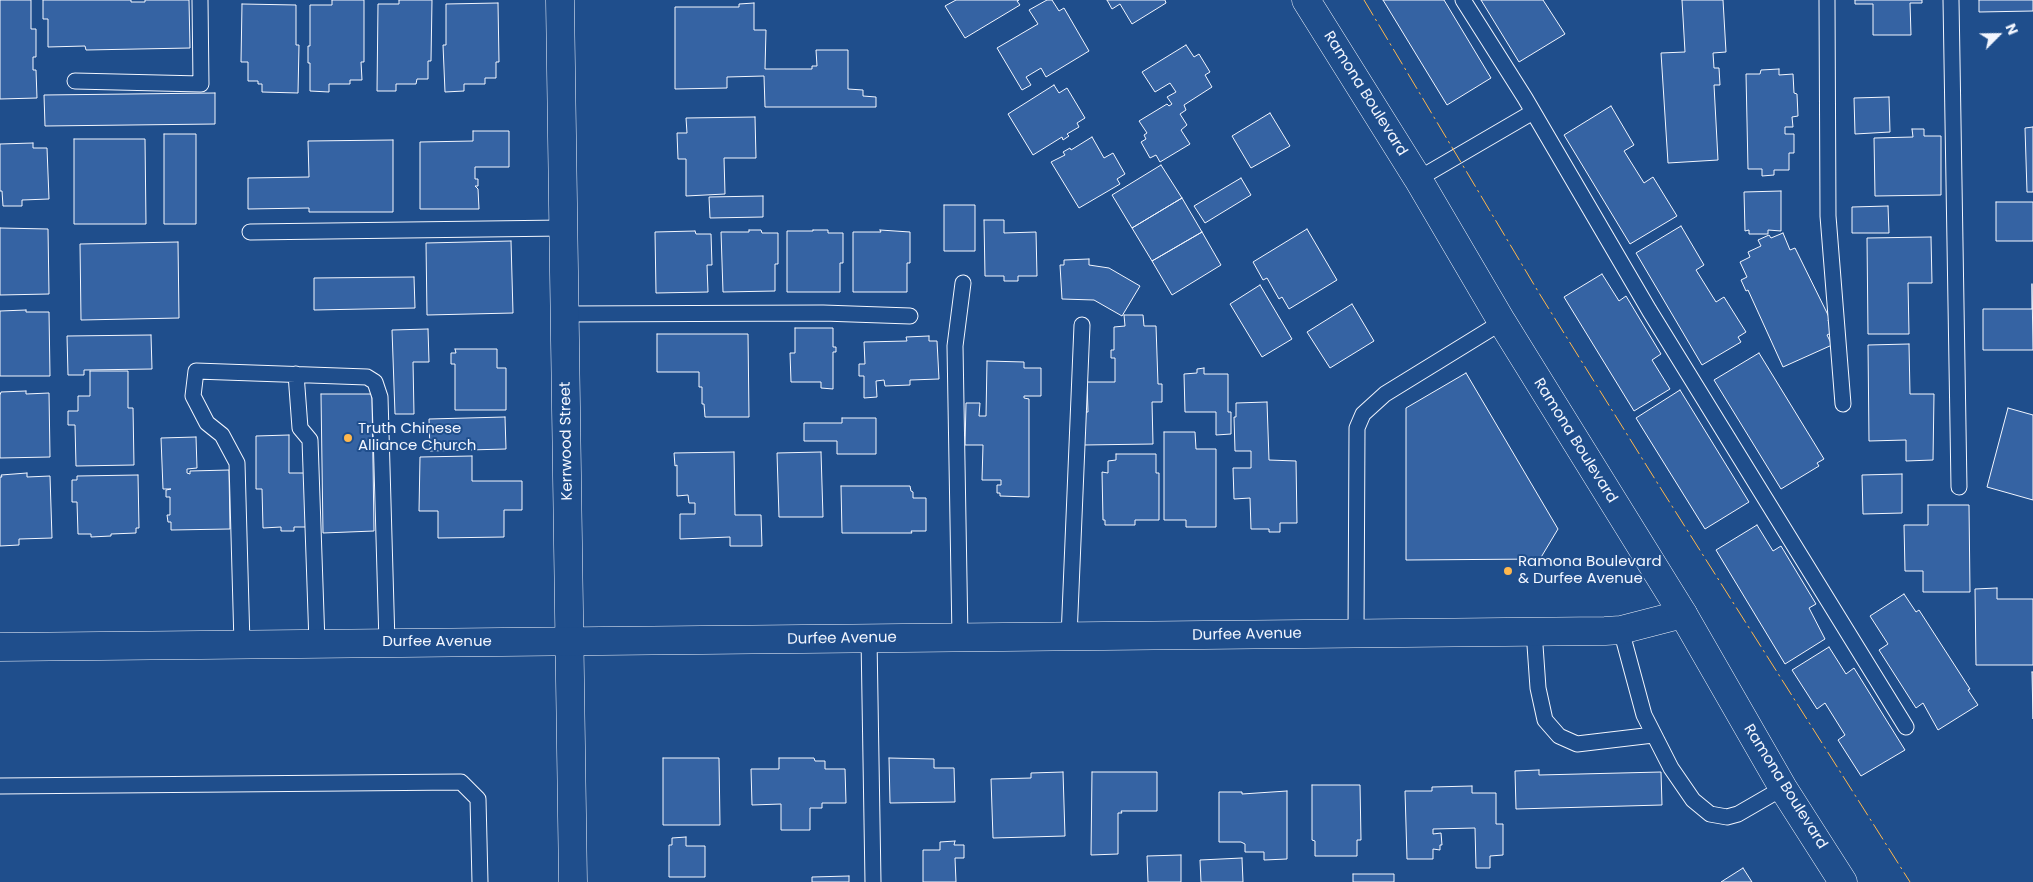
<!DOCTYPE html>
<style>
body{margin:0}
#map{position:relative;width:2033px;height:882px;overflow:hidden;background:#1f4e8c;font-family:Poppins,sans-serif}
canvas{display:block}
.north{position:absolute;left:1973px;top:10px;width:50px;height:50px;-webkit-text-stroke:4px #1f4e8c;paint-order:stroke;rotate:67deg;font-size:14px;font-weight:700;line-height:20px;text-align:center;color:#f2f6ff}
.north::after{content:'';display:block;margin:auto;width:18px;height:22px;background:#f2f6ff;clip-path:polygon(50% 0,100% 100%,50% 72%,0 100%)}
</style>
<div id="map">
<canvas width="2033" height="882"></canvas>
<div class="north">N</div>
</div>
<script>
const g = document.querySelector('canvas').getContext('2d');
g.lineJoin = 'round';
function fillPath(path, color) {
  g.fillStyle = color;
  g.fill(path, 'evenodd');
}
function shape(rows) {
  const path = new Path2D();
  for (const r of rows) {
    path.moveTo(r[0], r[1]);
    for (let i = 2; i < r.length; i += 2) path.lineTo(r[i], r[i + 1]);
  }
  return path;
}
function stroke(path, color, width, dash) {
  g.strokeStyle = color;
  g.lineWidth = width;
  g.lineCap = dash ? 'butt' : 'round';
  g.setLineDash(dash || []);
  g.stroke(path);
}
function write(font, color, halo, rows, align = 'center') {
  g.font = font + ' Poppins,sans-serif';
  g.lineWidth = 4;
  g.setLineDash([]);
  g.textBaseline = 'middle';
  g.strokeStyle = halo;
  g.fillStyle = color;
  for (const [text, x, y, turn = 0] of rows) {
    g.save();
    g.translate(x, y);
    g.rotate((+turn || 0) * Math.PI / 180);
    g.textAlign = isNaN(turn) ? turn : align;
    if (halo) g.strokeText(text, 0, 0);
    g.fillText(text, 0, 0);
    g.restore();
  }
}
const building = shape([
 [0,0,31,0,31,29,36,29,36,57,33,57,33,70,36,70,37,98,0,99,0,0],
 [43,0,131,0,131,2,145,2,145,0,189,0,190,48,86,50,85,46,48,47,48,19,43,19,43,0],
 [332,0,364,0,364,62,361,62,362,80,350,80,350,84,329,84,329,92,310,91,310,63,308,63,308,46,310,46,310,5,332,5,332,0],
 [399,0,432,0,431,61,428,61,428,79,417,79,416,84,396,84,396,91,377,91,378,4,399,4,399,0],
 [956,0,1019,0,1017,1,1020,5,965,38,945,6,956,0],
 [1047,0,1052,0,1059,11,1064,8,1089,51,1046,77,1041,68,1026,77,1031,85,1022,90,997,48,1038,24,1029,10,1047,0],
 [1107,0,1165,0,1166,3,1132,24,1120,4,1112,9,1107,0],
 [1383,0,1444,0,1491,78,1447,105,1383,0],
 [1481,0,1543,0,1565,34,1519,62,1481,0],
 [1682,0,1723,0,1726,52,1713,53,1714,68,1719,68,1720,85,1714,85,1718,160,1668,163,1661,53,1685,52,1682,0],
 [1855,0,1922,0,1922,3,1910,3,1911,35,1873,35,1873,4,1855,4,1855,0],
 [1979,0,2033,0,2033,11,1979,12,1979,0],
 [498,3,499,62,496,62,496,78,485,78,485,84,464,84,464,91,445,92,443,45,446,45,446,4,498,3],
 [754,3,754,30,766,30,765,69,812,69,812,66,817,66,816,50,848,50,848,89,863,90,863,96,876,97,876,107,765,107,764,76,727,77,727,88,675,89,675,7,739,7,739,4,754,3],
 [242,4,296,5,296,45,299,45,298,93,262,92,262,84,258,84,258,81,248,81,248,62,241,62,242,4],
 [1186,45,1194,57,1199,54,1210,72,1205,75,1212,87,1184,105,1186,110,1180,114,1187,125,1181,130,1190,144,1160,162,1156,155,1150,158,1141,142,1146,139,1144,135,1147,133,1139,121,1167,104,1169,106,1172,104,1167,97,1176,92,1170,83,1155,92,1142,72,1186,45],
 [1779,69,1779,75,1793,74,1794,93,1797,94,1798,116,1792,117,1793,127,1785,127,1785,134,1794,134,1794,153,1789,153,1789,170,1774,170,1774,175,1762,176,1762,169,1748,169,1746,74,1760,74,1761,70,1779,69],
 [1054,85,1059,93,1067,88,1085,118,1077,123,1079,127,1067,134,1069,136,1063,140,1062,137,1033,155,1008,114,1054,85],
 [215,93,215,124,45,126,44,95,215,93],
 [1889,97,1890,132,1855,134,1854,98,1889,97],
 [1611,106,1634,145,1624,151,1644,183,1653,177,1677,216,1630,244,1564,135,1611,106],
 [1270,113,1290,146,1251,168,1232,136,1270,113],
 [755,117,756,158,724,158,725,194,686,196,686,159,678,159,677,133,687,133,686,118,755,117],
 [2033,127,2033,192,2027,192,2025,128,2033,127],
 [1912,129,1924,129,1924,136,1941,136,1941,195,1875,196,1874,138,1913,137,1912,129],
 [473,131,509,131,509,167,475,167,475,179,478,179,478,186,475,186,478,189,479,209,420,209,420,142,473,141,473,131],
 [164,134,196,134,196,224,164,224,164,134],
 [1092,137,1104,158,1113,153,1125,174,1117,179,1120,184,1079,208,1051,162,1065,155,1063,152,1070,148,1071,150,1092,137],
 [74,139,145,139,146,224,74,224,74,139],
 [393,140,393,212,309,212,309,208,248,209,248,178,309,177,308,141,393,140],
 [33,143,33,148,47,148,49,199,22,200,22,206,3,206,2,191,0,191,0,144,33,143],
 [1161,165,1182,198,1132,228,1112,195,1161,165],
 [1241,178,1251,195,1205,223,1194,206,1241,178],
 [1781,191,1781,231,1768,230,1768,234,1749,234,1749,230,1745,231,1744,192,1781,191],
 [763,196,763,217,710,218,709,197,763,196],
 [1182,198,1202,232,1152,261,1132,228,1182,198],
 [1996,202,2033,202,2033,241,1996,241,1996,202],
 [944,205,975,205,975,251,944,251,944,205],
 [1888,206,1889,233,1852,233,1852,207,1888,206],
 [984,220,1004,220,1004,233,1036,232,1037,276,1018,276,1018,281,1004,281,1004,276,985,276,984,220],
 [1681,226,1704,265,1696,270,1716,302,1724,297,1746,332,1738,337,1741,342,1702,365,1636,253,1681,226],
 [0,228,48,229,49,294,0,295,0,228],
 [1307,229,1337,280,1289,309,1282,297,1279,299,1267,278,1263,280,1253,262,1307,229],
 [749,230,761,230,762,233,778,233,778,264,775,264,775,291,723,292,721,232,749,232,749,230],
 [813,230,828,230,828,233,843,233,843,263,840,263,840,292,787,292,787,231,813,231,813,230],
 [880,230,910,232,910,263,907,263,907,292,853,292,853,232,881,232,880,230],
 [695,231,696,234,711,234,712,265,707,265,708,292,656,293,655,232,695,231],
 [1202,232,1221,265,1172,295,1152,261,1202,232],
 [1783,233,1790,250,1795,248,1830,319,1828,320,1833,332,1827,335,1832,345,1783,367,1748,290,1746,291,1741,280,1747,277,1740,262,1750,257,1748,252,1761,246,1758,240,1769,235,1771,238,1783,233],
 [1931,237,1932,283,1908,283,1909,334,1868,334,1867,238,1931,237],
 [511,241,513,313,427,315,426,243,511,241],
 [178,242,179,318,81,320,80,244,178,242],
 [1089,259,1089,265,1109,268,1140,286,1122,316,1094,300,1062,299,1060,265,1064,265,1064,260,1089,259],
 [1602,274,1619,301,1626,296,1661,354,1652,360,1670,389,1634,411,1564,297,1602,274],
 [414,277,415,308,314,310,314,278,414,277],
 [2032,284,2033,350,1983,350,1983,309,2032,309,2032,284],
 [1260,285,1292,339,1262,357,1230,304,1260,285],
 [1352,304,1374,341,1330,368,1307,332,1352,304],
 [26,310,26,312,49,312,50,376,0,376,0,311,26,310],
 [1124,315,1143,315,1144,326,1156,326,1158,384,1162,384,1162,402,1152,402,1153,444,1084,445,1084,412,1088,412,1087,382,1115,382,1115,358,1111,358,1111,350,1114,350,1114,327,1125,326,1124,315],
 [795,328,833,328,833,347,836,347,836,352,833,352,833,389,821,388,821,382,791,382,790,353,795,353,795,328],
 [428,329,429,362,413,362,414,414,395,414,392,330,428,329],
 [657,334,748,334,749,417,705,417,704,404,702,404,702,387,699,387,699,372,657,372,657,334],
 [151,335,152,369,84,370,84,375,68,375,67,336,151,335],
 [929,336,929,341,937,341,939,379,910,380,910,385,885,386,884,380,876,381,877,397,864,398,864,376,859,376,859,364,865,364,864,342,907,341,906,337,929,336],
 [1909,344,1910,394,1934,394,1933,460,1906,461,1906,440,1869,441,1868,345,1909,344],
 [455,349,497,349,497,368,506,368,506,410,455,410,455,364,451,364,451,353,456,353,455,349],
 [1759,353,1824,459,1817,463,1819,466,1781,489,1714,380,1759,353],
 [987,361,1024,362,1024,368,1041,368,1041,396,1024,396,1024,398,1029,399,1029,497,1000,496,1000,493,997,493,997,485,1001,485,1001,480,982,480,983,445,965,445,966,403,980,403,979,416,986,416,987,361],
 [1204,368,1204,374,1228,374,1228,412,1231,412,1231,434,1216,435,1216,412,1185,412,1184,374,1197,373,1197,369,1204,368],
 [90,371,128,371,128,408,133,408,134,465,76,466,75,425,68,425,68,411,78,411,78,396,90,396,90,371],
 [1466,373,1558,529,1540,559,1406,560,1406,408,1466,373],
 [1680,390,1749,502,1705,529,1636,418,1680,390],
 [26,391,26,394,49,393,50,457,0,458,0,395,1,392,26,391],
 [321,394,372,394,374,531,323,533,321,394],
 [1267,402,1269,460,1296,461,1297,523,1280,523,1280,532,1269,532,1269,529,1251,529,1250,498,1234,499,1233,468,1251,468,1251,451,1235,451,1234,417,1236,417,1236,403,1267,402],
 [2008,408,2033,415,2033,500,1987,487,2008,408],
 [505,417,506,449,430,451,429,419,505,417],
 [842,418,876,418,876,454,837,454,837,441,804,441,804,423,842,423,842,418],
 [1164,432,1195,432,1196,449,1216,449,1216,527,1186,527,1186,520,1164,520,1164,432],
 [289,435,289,473,308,473,308,527,294,527,294,531,281,531,281,527,263,528,262,489,256,489,256,436,289,435],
 [196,437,197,468,187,469,187,473,190,474,190,471,229,470,230,529,171,530,171,522,168,522,167,515,170,515,170,497,166,497,166,490,171,489,163,489,161,438,196,437],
 [734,452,735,515,761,515,762,546,730,546,730,537,680,539,680,514,695,514,695,503,689,503,688,495,677,496,677,465,675,466,674,453,734,452],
 [821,452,823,517,779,517,777,453,821,452],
 [1116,454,1156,454,1156,473,1159,473,1159,520,1135,520,1135,525,1105,525,1105,520,1103,520,1102,472,1108,473,1108,461,1116,460,1116,454],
 [472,456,472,481,522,481,522,510,504,510,504,537,438,538,438,511,419,511,420,457,472,456],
 [27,473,27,477,50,476,52,538,19,539,19,545,0,546,0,477,2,477,1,475,27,473],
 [1902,474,1902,513,1863,514,1862,475,1902,474],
 [138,475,139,528,136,528,136,533,111,534,111,536,91,537,91,534,78,534,77,502,72,502,72,480,77,480,77,476,138,475],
 [841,486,910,486,911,491,913,492,913,498,926,498,926,531,911,531,912,533,842,533,841,486],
 [1928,505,1969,505,1970,592,1923,592,1923,571,1905,571,1904,525,1928,525,1928,505],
 [1757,525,1773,551,1781,546,1816,604,1809,608,1825,639,1785,664,1716,550,1757,525],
 [1997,588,1997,599,2033,599,2033,665,1976,665,1975,589,1997,588],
 [1904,594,1916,612,1919,610,1970,689,1968,690,1978,705,1938,730,1923,703,1916,708,1879,650,1888,644,1870,616,1904,594],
 [1829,647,1846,674,1854,668,1905,750,1861,776,1838,740,1845,735,1825,703,1817,709,1792,670,1829,647],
 [2032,672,2033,672,2033,719,2032,672],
 [663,758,719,758,720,825,663,825,663,758],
 [779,758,814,758,815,761,825,761,825,769,845,769,846,803,822,803,822,808,810,808,810,830,781,830,781,804,752,805,751,769,779,769,779,758],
 [889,758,934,759,934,768,954,768,955,802,890,803,889,758],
 [1539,770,1539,775,1661,772,1662,805,1516,809,1515,771,1539,770],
 [1063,772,1065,836,993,838,991,779,1031,778,1031,773,1063,772],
 [1092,772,1157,772,1157,811,1121,811,1122,813,1118,813,1118,854,1091,855,1092,772],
 [1312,785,1360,785,1361,840,1357,840,1357,856,1315,856,1315,841,1312,840,1312,785],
 [1472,786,1472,793,1496,793,1496,824,1503,824,1503,855,1490,856,1490,868,1476,868,1475,828,1433,829,1433,834,1441,833,1442,845,1440,845,1440,850,1433,849,1433,859,1407,859,1405,791,1432,791,1432,787,1472,786],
 [1287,791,1287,859,1264,860,1264,852,1245,852,1245,844,1241,842,1219,842,1219,792,1242,792,1242,794,1287,791],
 [686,837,686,846,705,846,705,877,669,877,669,845,672,845,672,838,686,837],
 [955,841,954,845,964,845,964,858,955,858,956,882,923,882,923,850,940,850,940,842,955,841],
 [1181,855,1181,882,1148,882,1147,856,1181,855],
 [1242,858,1243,882,1201,882,1200,860,1242,858],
 [1743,868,1752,882,1721,882,1743,868],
 [1353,874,1394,874,1394,882,1353,882,1353,874],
 [849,876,849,882,812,882,812,877,849,876]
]);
fillPath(building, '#3563a3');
stroke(building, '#f2f6ff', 1);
const lane = shape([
 [1463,0,1525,98,1649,310,1906,727],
 [1827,0,1828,216,1843,404],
 [1951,0,1959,487],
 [75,81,201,84,200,0],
 [1418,179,1533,112],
 [250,232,563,228],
 [565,314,823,313,910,316],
 [296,374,300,428,310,440,317,643],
 [1621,630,1644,715,1671,768,1693,800,1710,814,1727,817,1738,814,1783,788],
 [1534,631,1538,688,1545,720,1559,736,1577,744,1653,735],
 [1356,633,1357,428,1363,414,1385,394,1502,322],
 [1069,637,1082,325],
 [869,638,873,882],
 [960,638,955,346,963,283],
 [242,644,237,463,222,435,207,423,193,396,196,371,367,377,375,382,380,397,387,643],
 [0,786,461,782,478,799,480,882]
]);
const street = shape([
 [560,0,573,882]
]);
const secondary = shape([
 [0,647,1605,631,1621,630,1683,614]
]);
const primary = shape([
 [1306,0,1418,179,1502,322,1683,614,1783,788,1843,882]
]);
stroke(lane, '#f2f6ff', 17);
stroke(street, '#f2f6ff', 29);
stroke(secondary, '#f2f6ff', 29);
stroke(primary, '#f2f6ff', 29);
stroke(lane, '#1f4e8c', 15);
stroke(street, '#1f4e8c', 28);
stroke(secondary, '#1f4e8c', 28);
stroke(primary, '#1f4e8c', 28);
stroke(shape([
 [1364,0,1539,293,1658,484,1910,882]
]), '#ffb74d', 1, [18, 4, 2.5, 4]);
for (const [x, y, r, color] of [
 [348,438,5,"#ffb74d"],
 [1508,571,5,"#ffb74d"]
]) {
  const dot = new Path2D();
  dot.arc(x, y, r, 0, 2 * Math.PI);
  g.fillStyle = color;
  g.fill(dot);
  stroke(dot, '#1f4e8c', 2);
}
write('15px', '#f2f6ff', '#1f4e8c', [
 ["Ramona Boulevard",1365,94,58],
 ["Kerrwood Street",567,441,-91],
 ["Ramona Boulevard",1575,441,58],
 ["Durfee Avenue",1247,635,-1],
 ["Durfee Avenue",842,639,-1],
 ["Durfee Avenue",437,642],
 ["Ramona Boulevard",1785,787,58]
]);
write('15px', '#f2f6ff', '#1f4e8c', [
 ["Truth Chinese",358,429],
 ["Alliance Church",358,446],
 ["Ramona Boulevard",1518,562],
 ["& Durfee Avenue",1518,579]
], 'left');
</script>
